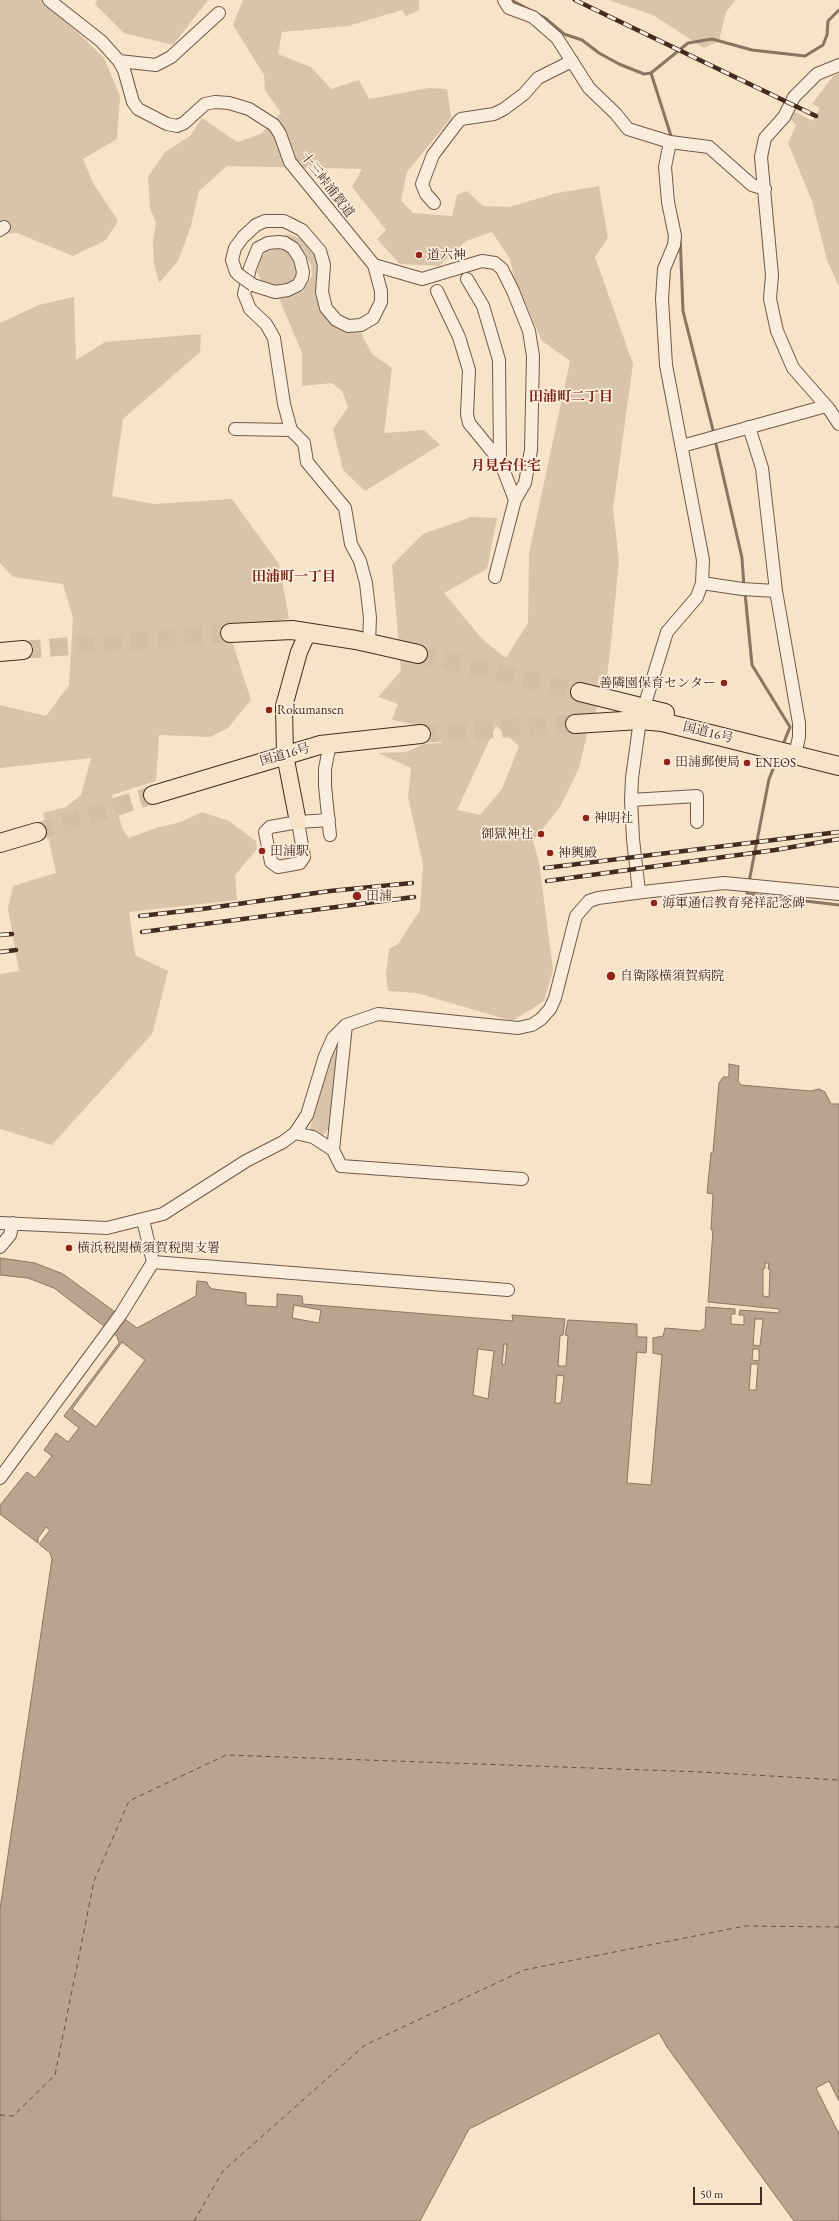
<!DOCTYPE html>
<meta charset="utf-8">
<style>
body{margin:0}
#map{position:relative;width:839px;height:2221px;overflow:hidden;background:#f7e3c8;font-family:"EB Garamond",serif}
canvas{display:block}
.scale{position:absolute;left:693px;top:2187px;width:69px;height:18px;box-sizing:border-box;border:2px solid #442b1f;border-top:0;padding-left:5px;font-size:12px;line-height:14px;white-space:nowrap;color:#442b1f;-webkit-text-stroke:3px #faeddb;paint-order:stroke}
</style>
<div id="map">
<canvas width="839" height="2221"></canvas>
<div class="scale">50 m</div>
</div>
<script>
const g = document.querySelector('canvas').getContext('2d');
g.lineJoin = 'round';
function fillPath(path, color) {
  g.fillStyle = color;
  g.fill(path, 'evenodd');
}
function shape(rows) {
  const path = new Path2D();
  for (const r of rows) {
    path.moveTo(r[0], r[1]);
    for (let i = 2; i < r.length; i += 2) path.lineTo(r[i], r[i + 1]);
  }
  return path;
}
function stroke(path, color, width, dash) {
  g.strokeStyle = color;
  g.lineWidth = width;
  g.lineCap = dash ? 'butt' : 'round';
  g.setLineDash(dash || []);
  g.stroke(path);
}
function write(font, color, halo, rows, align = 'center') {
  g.font = font + ' "EB Garamond","Noto Serif JP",serif';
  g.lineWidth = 3.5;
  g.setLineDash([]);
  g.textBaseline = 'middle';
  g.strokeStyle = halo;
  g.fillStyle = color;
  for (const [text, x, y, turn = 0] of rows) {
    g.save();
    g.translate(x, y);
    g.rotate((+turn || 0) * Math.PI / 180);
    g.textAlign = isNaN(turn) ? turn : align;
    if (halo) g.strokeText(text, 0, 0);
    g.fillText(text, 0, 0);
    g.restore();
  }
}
fillPath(shape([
 [0,0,44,0,104,58,120,96,117,139,83,159,93,183,118,221,106,240,73,256,17,233,0,234],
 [97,0,208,0,173,45,124,33,95,4],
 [243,0,419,0,419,10,406,16,402,10,348,26,282,32,278,54,311,67,331,89,359,80,369,99,429,88,447,89,451,118,407,172,401,200,413,213,452,216,457,195,467,191,483,206,509,207,557,193,599,186,608,238,595,257,633,364,613,509,619,561,611,642,606,685,588,730,579,768,560,807,533,841,539,862,553,970,544,1001,512,1021,417,993,388,991,386,975,389,949,398,944,420,910,423,864,408,797,411,768,378,753,406,752,424,744,442,743,426,727,392,720,398,704,378,697,401,671,392,565,423,534,471,517,497,518,487,569,444,593,482,639,506,658,528,623,529,553,570,361,542,341,514,277,510,259,492,232,466,241,439,266,400,264,377,239,386,230,352,187,362,169,227,166,199,191,191,226,178,261,159,283,154,263,153,241,156,223,150,208,148,177,165,152,190,136,202,118,237,142,261,134,281,113,265,90,264,75,233,25],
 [496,726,519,746,502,789,480,815,457,810],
 [609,0,736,0,726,12,719,41,704,48,653,15],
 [839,73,839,287,827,260,812,201,788,143,796,125,788,117,791,110,813,121,820,108,812,104,833,76],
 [285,234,295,236,306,241,320,260,326,316,337,327,349,331,359,329,372,354,392,368,384,433,424,430,440,445,365,491,343,470,333,429,348,407,342,391,332,383,302,386,302,353,278,296,290,297,303,291,312,276,311,265,305,253,295,243,285,240],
 [280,248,290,253,297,265,299,274,295,280,283,286,271,285,261,280,257,271,259,260,267,251],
 [74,297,76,360,105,342,201,334,200,352,123,419,112,496,153,504,232,499,279,564,289,618,230,635,251,700,228,728,210,737,159,735,156,781,112,795,123,830,129,838,156,828,181,822,202,812,229,821,256,841,257,849,235,875,237,900,129,912,135,955,168,971,152,1034,52,1145,0,1129,0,974,19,971,8,909,13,886,56,873,43,813,66,807,81,795,91,758,0,768,0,705,46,716,69,685,73,618,63,584,13,577,0,563,0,323,39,305],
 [335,1051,338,1054,331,1126,323,1135,310,1130,332,1052]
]), '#d9c4ab');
const water = shape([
 [729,1064,739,1066,738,1081,741,1085,810,1091,819,1089,825,1092,831,1104,839,1104,839,2101,829,2081,816,2088,839,2134,839,2221,794,2221,667,2047,659,2033,469,2129,420,2221,0,2221,0,1909,52,1559,50,1553,39,1544,50,1530,46,1527,38,1538,38,1543,0,1514,0,1505,27,1472,35,1478,52,1456,44,1450,56,1433,68,1442,79,1428,64,1416,119,1343,117,1336,54,1288,28,1278,0,1275,0,1258,35,1263,63,1274,137,1328,196,1296,197,1281,207,1282,209,1287,213,1289,246,1293,246,1305,277,1307,277,1294,302,1296,303,1304,513,1321,512,1315,565,1319,563,1335,560,1336,558,1366,566,1366,568,1336,565,1335,568,1320,637,1324,637,1337,647,1337,646,1353,637,1352,627,1483,651,1485,662,1355,653,1353,653,1338,663,1336,665,1328,700,1331,705,1328,706,1307,735,1309,735,1314,731,1314,731,1324,744,1325,744,1315,739,1315,740,1310,779,1313,779,1309,708,1302,713,1230,711,1230,713,1194,707,1193,711,1153,713,1152,719,1083,723,1077,729,1077,729,1064],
 [765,1263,769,1263,768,1269,770,1269,769,1297,763,1296,763,1269,765,1268,765,1263],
 [294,1305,321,1310,319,1323,292,1318,294,1305],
 [755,1319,763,1319,760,1346,753,1345,755,1319],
 [122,1342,145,1360,96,1427,72,1409,122,1342],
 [504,1344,507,1344,505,1365,502,1364,504,1344],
 [478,1349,494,1351,488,1399,473,1395,478,1349],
 [753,1349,759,1349,759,1361,752,1360,753,1349],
 [751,1364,758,1364,756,1390,749,1390,751,1364],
 [557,1375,564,1376,561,1403,555,1403,557,1375]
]);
fillPath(water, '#baa48f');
stroke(water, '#8b7462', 1);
stroke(shape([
 [511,0,545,18,564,34,582,40,599,53,619,64,644,74,651,73],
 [672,139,651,73,688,43,712,39,752,50,805,56,823,45,827,35,828,21,839,10],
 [680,234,683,311,714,434],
 [715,440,742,558,744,587],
 [745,593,752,665,790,727,782,747],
 [749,882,769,779,778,757],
 [748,888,747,894,839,905]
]), '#8b7462', 3);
stroke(shape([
 [0,2115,13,2116,55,2075,94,1881,129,1801,226,1755,702,1772,839,1780],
 [194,2221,223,2171,365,2045,524,1970,745,1926,839,1927]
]), '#674f41', 1, [5, 4]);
stroke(shape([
 [23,650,230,633],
 [418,654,580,692],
 [421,734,575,724],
 [37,832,153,795]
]), '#d3bea6', 18, [18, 9]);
const minor = shape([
 [49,0,101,41,119,61,124,70,133,102,138,109,167,124,177,126,184,123,205,104,215,102,229,103,249,109,274,125,280,134,290,162,374,265,381,291,381,302,373,318,361,325,348,326,336,320,326,308,322,292,324,265,320,251,302,230,284,221,265,221,256,225,243,237,235,248,232,260,236,272,239,275],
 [504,0,509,8,533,17,557,38,589,88,616,114,628,129,670,142,709,147,752,185,765,189],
 [119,61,156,65,171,57,219,13],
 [839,65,817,74,794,97,784,117,765,138,761,157,772,275,770,299,777,331,793,368,829,409,839,424],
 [434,203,426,194,422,184,433,155,458,122,461,119,494,114,504,109,524,94,538,78,572,61],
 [0,230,4,227],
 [374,265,422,279,482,261,495,263,502,269,513,291,529,331,533,356,531,450,525,483,515,500,495,577],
 [467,279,483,306,499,360,500,461],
 [253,285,275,292,288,290,298,285,302,278,303,272,300,259,293,248,285,243,279,242,268,243,258,248,250,268,244,294,250,309,266,324,274,338,284,404,291,430,304,443,307,462,345,508,351,544,360,561,366,583,370,618,369,642],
 [437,291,459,337,469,370,467,414,469,423,500,461,515,500],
 [749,427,762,468,776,591,799,723,799,737,795,755],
 [235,429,291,430],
 [682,446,826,406],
 [702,583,742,589,776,591],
 [330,743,325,769,325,786,330,835],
 [631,800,697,796,697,822],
 [298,822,304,857,300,863,278,867,271,862,265,832,270,827,298,822],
 [298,822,329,820],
 [639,892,633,839,631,800,632,778,640,720,667,632,697,597,702,583,703,560,666,365,662,299,664,269,674,245,675,236,668,202,665,167,670,142],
 [295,1133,313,1137,333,1150,341,1166,522,1179],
 [333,1150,346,1025],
 [0,1223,107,1228,163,1214,246,1161,283,1142,295,1133,307,1115,325,1056,333,1038,346,1025,378,1014,518,1028,532,1025,541,1019,550,1009,555,998,576,916,589,901,598,898,643,892,724,883,839,894],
 [0,1247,10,1235,13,1223],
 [153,1262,508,1290],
 [0,1478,121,1314,153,1262,143,1220]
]);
const major = shape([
 [298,822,285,755,284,706,299,652,308,632]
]);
const highway = shape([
 [230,633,292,630,356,640,418,654],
 [0,652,23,650],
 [580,692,665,713],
 [575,724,640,720,662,722,839,766],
 [153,795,320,745,421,734],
 [0,843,37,832]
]);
stroke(minor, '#715949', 14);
stroke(major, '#442b1f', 18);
stroke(highway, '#442b1f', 20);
stroke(minor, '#faeddb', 12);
stroke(major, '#f7e3c8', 16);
stroke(highway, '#f7e3c8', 18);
const rail = shape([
 [575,0,816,116],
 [545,868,839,832],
 [547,881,775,850,839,839],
 [140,916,202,909,330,891,412,883],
 [142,932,414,897],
 [0,935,12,934],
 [0,952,16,950]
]);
stroke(rail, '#442b1f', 4.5);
stroke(rail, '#faeddb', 3, [9]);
const minorBridge = shape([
 [239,275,253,285]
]);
stroke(minorBridge, '#715949', 14, []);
stroke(minorBridge, '#faeddb', 12);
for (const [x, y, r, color] of [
 [419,255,4,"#8f2418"],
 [724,683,4,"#8f2418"],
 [269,710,4,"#8f2418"],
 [667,762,4,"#8f2418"],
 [747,763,4,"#8f2418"],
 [586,818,4,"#8f2418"],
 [541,834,4,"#8f2418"],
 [262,851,4,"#8f2418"],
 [550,853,4,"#8f2418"],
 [357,896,5,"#8f2418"],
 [654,903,4,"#8f2418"],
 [611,976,5,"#8f2418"],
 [69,1248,4,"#8f2418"]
]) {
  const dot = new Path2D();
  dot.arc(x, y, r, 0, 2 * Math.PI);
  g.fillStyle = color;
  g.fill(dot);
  stroke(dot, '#faeddb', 1.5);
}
write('13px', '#442b1f', '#faeddb', [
 ["十三峠浦賀道",327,185,52],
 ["国道16号",708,733,14],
 ["国道16号",285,755,-16]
]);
write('13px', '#442b1f', '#faeddb', [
 ["道六神",427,255],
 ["善隣園保育センター",716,683,"right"],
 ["Rokumansen",277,710],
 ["田浦郵便局",675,762],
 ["ENEOS",755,763],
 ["神明社",594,818],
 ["御獄神社",533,834,"right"],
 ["田浦駅",270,851],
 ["神輿殿",558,853],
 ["田浦",366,896],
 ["海軍通信教育発祥記念碑",662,903],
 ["自衛隊横須賀病院",620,976],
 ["横浜税関横須賀税関支署",77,1248]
], 'left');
write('bold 14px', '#7a1f14', '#faeddb', [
 ["田浦町二丁目",571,397],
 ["月見台住宅",506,466],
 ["田浦町一丁目",294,577]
]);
</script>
